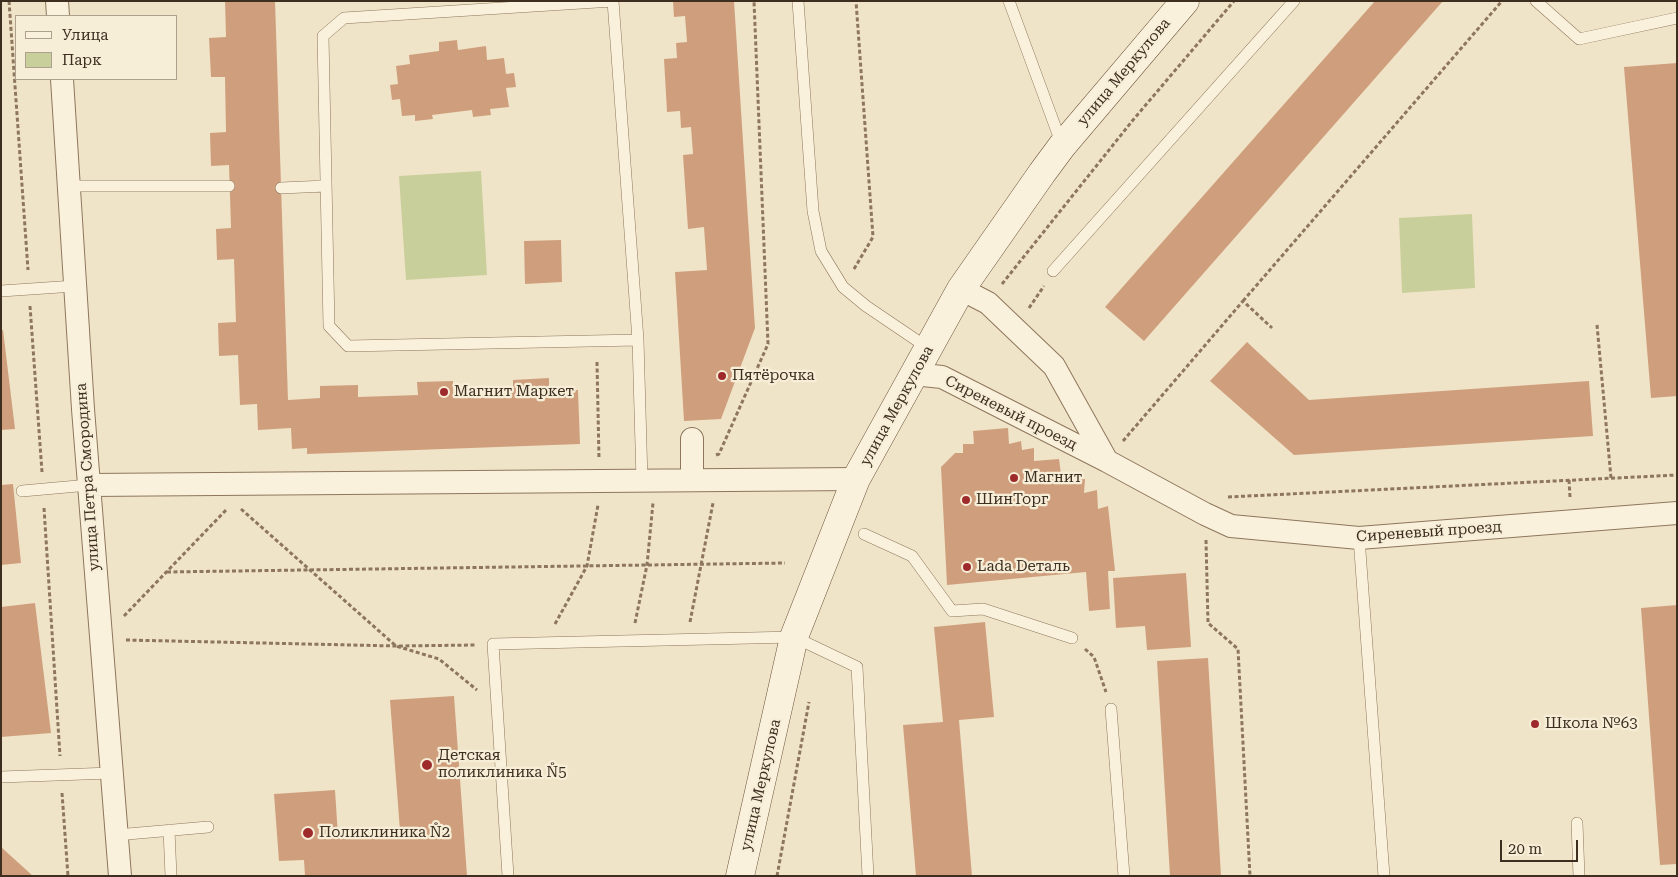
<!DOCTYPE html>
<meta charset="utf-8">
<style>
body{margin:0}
#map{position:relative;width:1678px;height:877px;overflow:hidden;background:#f0e4c8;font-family:"Roboto Serif",serif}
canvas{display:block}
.frame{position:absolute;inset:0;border:2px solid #3d2e20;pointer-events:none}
.legend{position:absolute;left:15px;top:15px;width:162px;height:65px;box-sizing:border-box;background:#f7eed8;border:1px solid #ada18e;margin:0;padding:6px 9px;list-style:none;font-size:15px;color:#3d2e20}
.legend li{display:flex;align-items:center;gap:10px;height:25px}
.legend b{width:25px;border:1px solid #ada18e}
.scale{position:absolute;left:1500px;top:840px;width:78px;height:22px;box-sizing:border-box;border:2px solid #3d2e20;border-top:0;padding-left:6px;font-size:15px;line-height:18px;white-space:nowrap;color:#3d2e20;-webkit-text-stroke:4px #f7eed8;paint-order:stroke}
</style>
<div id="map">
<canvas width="1678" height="877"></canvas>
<div class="frame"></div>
<ul class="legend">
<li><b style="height:6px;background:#faf1dc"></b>Улица</li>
<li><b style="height:14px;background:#c9cf9b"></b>Парк</li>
</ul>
<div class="scale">20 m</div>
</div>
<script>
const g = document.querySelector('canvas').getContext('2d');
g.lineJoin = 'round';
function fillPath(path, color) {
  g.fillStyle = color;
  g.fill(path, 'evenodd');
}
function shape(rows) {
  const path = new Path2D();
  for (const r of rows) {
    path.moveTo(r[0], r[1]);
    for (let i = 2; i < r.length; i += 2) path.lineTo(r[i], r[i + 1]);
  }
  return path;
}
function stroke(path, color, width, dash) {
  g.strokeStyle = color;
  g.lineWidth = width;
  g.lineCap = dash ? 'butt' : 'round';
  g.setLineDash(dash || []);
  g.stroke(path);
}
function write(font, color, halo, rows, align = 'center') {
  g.font = font + ' "Roboto Serif",serif';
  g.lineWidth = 4.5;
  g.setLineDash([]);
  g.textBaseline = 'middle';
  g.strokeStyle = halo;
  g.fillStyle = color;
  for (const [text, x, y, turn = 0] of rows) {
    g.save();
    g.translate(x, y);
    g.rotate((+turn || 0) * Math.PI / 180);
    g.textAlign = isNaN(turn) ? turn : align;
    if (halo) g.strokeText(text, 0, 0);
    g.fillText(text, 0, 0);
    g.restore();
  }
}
fillPath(shape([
 [481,171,487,275,406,280,399,176],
 [1472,214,1475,288,1402,293,1399,218]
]), '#c9cf9b');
fillPath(shape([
 [225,1,275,1,288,400,320,398,320,386,358,385,358,397,418,395,417,382,453,381,453,395,513,393,513,380,549,378,549,391,578,390,580,444,307,454,307,448,292,449,291,428,258,430,257,404,240,405,238,355,219,356,218,323,236,322,234,259,217,260,216,229,231,228,229,165,211,166,210,133,226,132,225,77,211,77,209,38,226,37],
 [673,1,734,1,755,328,721,419,684,421,675,272,707,270,704,227,688,229,683,155,693,154,691,127,681,128,680,111,667,112,664,59,677,58,676,43,687,42,685,16,674,17],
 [1375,1,1443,1,1144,341,1105,307],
 [457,40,458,50,486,46,487,60,504,58,506,74,514,73,516,87,506,88,509,107,490,109,491,115,473,117,472,110,432,115,433,119,415,121,415,115,402,116,400,99,392,100,390,85,398,84,396,66,410,64,409,55,439,51,439,42],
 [1677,63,1677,396,1651,398,1624,67],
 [561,240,562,282,525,284,524,241],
 [1,330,3,330,15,429,1,430],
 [1247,342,1309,400,1589,381,1593,436,1294,455,1210,381],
 [1008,428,1009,444,1021,441,1022,450,1034,448,1034,461,1059,459,1062,482,1085,479,1084,493,1097,490,1098,509,1108,506,1115,571,1108,571,1110,609,1089,611,1086,572,947,585,941,467,955,453,963,453,963,444,974,444,973,431],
 [13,484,21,563,1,565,1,485],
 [1186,573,1191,647,1147,650,1145,626,1116,628,1113,578],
 [35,603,51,733,1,737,1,607],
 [1677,605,1677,864,1660,865,1641,608],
 [985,622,994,717,959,720,972,876,916,876,903,725,943,722,934,627],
 [1208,658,1221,876,1170,876,1157,661],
 [454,696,467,876,305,876,304,860,279,861,274,794,335,790,338,836,400,831,390,700],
 [1,847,33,876,1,876]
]), '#cf9f7d');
const lane = shape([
 [613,1,344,18,323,36,329,326,348,346,638,340,642,481],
 [613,1,638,340],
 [798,1,813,211,821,251,843,287,866,306,928,348],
 [1009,1,1062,145],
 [1536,1,1579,39,1677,18],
 [69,186,229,186],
 [281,188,326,186],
 [1053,271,1294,1],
 [1,291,75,286],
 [22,491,89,485],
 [864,534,912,556,952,611,983,609,1072,638],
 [1359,538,1384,876],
 [1111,709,1124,876],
 [1,777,111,773],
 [1577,823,1579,876],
 [169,830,171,876],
 [116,835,208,827],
 [508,876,493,644,794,637,857,667,868,876]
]);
const street = shape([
 [57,1,58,16],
 [62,79,83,409,120,876],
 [961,289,988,303,1054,366,1107,461],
 [913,374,942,377,1107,461,1205,514,1231,526,1359,538,1677,513],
 [692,480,692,439],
 [89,485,856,479]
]);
const secondary = shape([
 [740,876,794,637,856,479,961,289,1042,173,1062,146,1185,1]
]);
stroke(lane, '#8d765c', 12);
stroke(street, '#8d765c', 24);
stroke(secondary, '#6f573f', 29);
stroke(shape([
 [9,1,28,270],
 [854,269,873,237,856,1],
 [1002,284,1133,120,1234,1],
 [1243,301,1502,1],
 [30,306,42,472],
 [1029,308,1044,286],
 [1597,325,1611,478],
 [597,362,599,459],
 [1123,441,1243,301,1272,328],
 [716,455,719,454,768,344,754,1],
 [1569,480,1570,497],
 [1228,497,1677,475],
 [44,508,60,756],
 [241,509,396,646,439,659,477,690],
 [1206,540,1208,623,1238,649,1250,876],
 [167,572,785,563],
 [124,616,227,509],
 [690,622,713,503],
 [635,623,647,565,653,503],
 [555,624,587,566,598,505],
 [126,640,396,646,475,645],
 [1085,649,1094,657,1106,692],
 [62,793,68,876],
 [777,876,809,702]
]), '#8d765c', 3, [4, 2.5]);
stroke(lane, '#faf1dc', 11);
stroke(street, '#faf1dc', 22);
stroke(secondary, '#faf1dc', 28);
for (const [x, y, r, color] of [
 [722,376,5,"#9e2a2b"],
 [444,392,5,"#9e2a2b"],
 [1014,478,5,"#9e2a2b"],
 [966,500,5,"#9e2a2b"],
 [967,567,5,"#9e2a2b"],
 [1535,724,5,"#9e2a2b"],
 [427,765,6,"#9e2a2b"],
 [308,833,6,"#9e2a2b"]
]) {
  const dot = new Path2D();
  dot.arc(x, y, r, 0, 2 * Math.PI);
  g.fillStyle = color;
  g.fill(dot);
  stroke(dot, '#f7eed8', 2);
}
write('15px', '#3d2e20', '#f7eed8', [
 ["улица Меркулова",1124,72,-50],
 ["улица Меркулова",897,406,-61],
 ["Сиреневый проезд",1011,413,27],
 ["улица Петра Смородина",88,477,-94],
 ["Сиреневый проезд",1429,532,-4],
 ["улица Меркулова",761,785,-77]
]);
write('15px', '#3d2e20', '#f7eed8', [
 ["Пятёрочка",732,376],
 ["Магнит Маркет",454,392],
 ["Магнит",1024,478],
 ["ШинТорг",976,500],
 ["Lada Dеталь",977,567],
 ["Школа №63",1545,724],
 ["Детская",438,756],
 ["поликлиника N˚5",438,773],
 ["Поликлиника N˚2",319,833]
], 'left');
</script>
